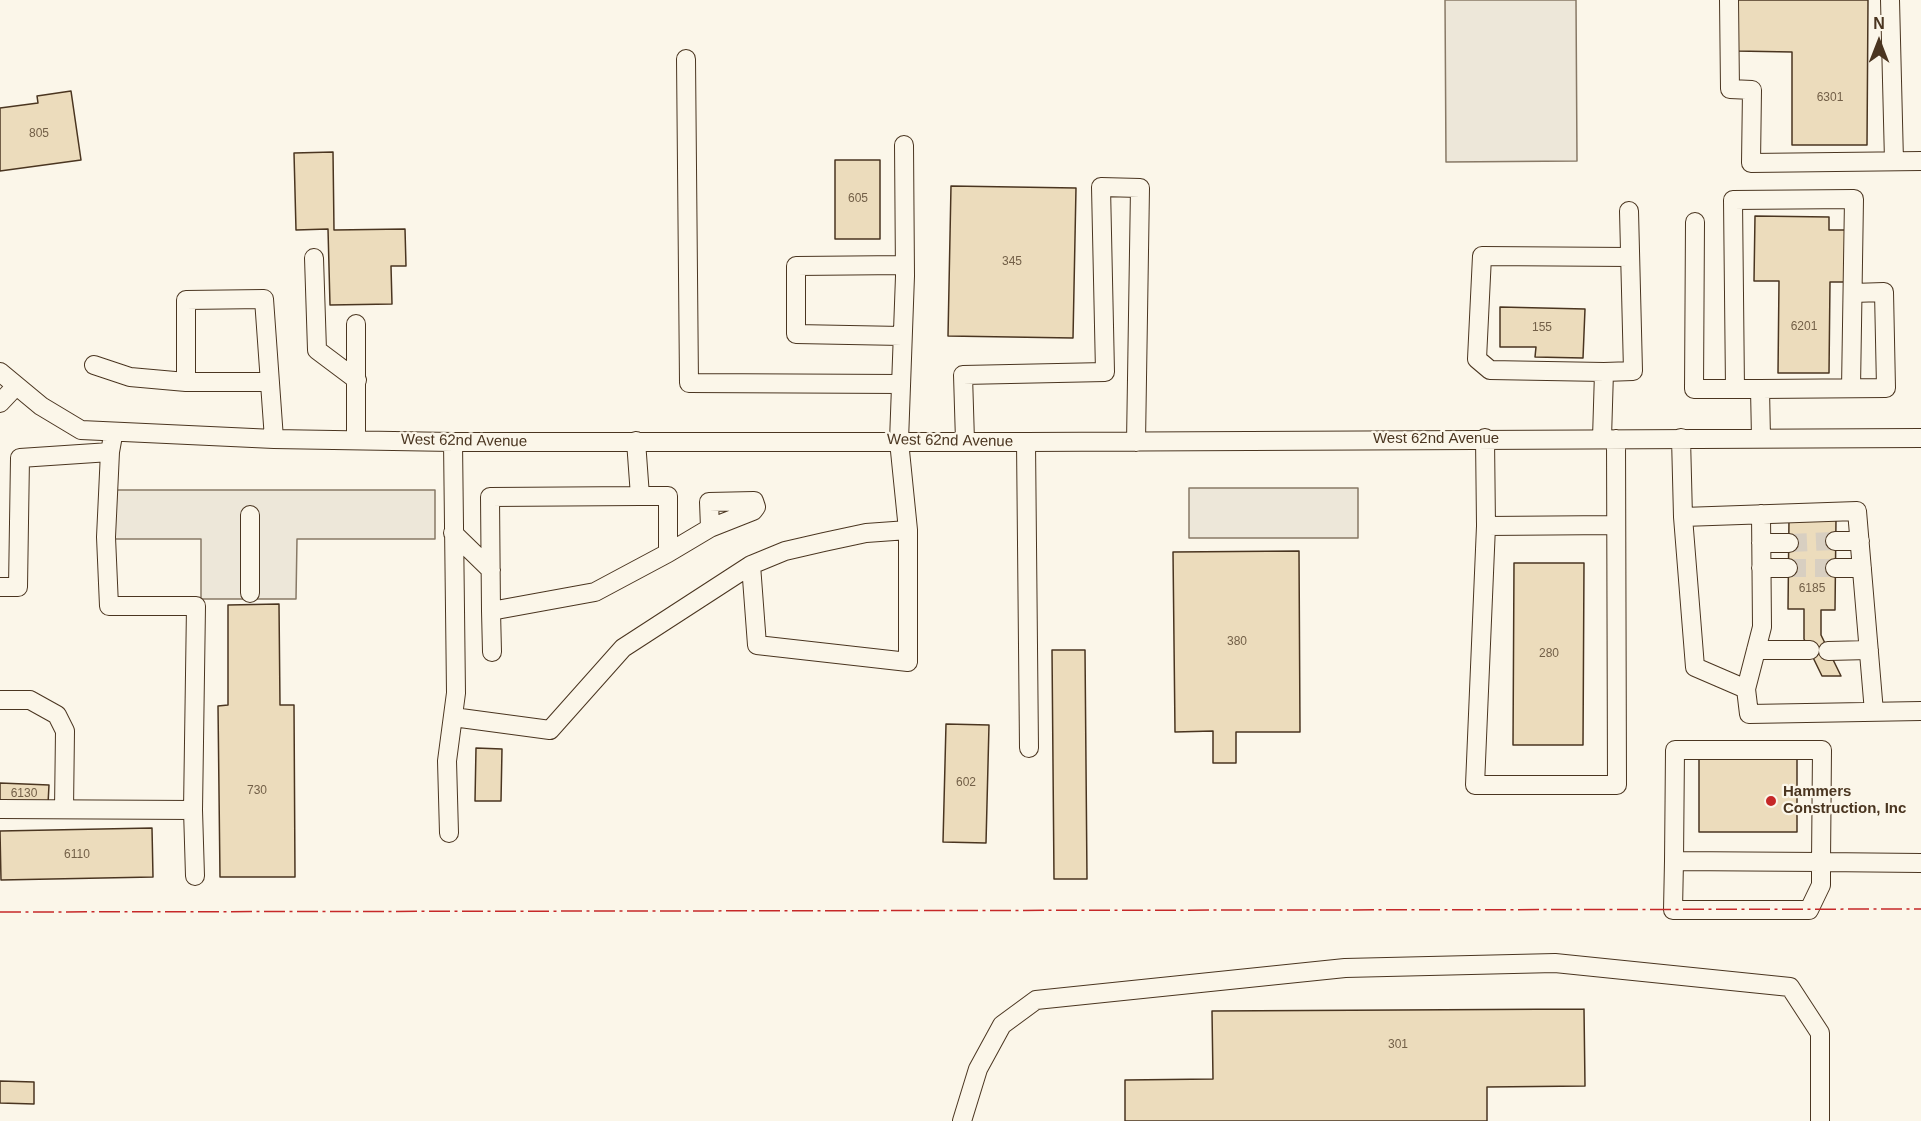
<!DOCTYPE html>
<style>
body{margin:0}
#map{position:relative;width:1921px;height:1121px;overflow:hidden;background:#fbf6e9;font-family:Arial,sans-serif}
canvas{display:block}
.north{position:absolute;left:1849px;top:12px;width:60px;height:60px;-webkit-text-stroke:4px #fbf6e9;paint-order:stroke;rotate:0deg;font-size:16px;font-weight:700;line-height:24px;text-align:center;color:#4a3520}
.north::after{content:'';display:block;margin:auto;width:21px;height:27px;background:#4a3520;clip-path:polygon(50% 0,100% 100%,50% 72%,0 100%)}
</style>
<div id="map">
<canvas width="1921" height="1121"></canvas>
<div class="north">N</div>
</div>
<script>
const g = document.querySelector('canvas').getContext('2d');
g.lineJoin = 'round';
function fillPath(path, color) {
  g.fillStyle = color;
  g.fill(path, 'evenodd');
}
function shape(rows) {
  const path = new Path2D();
  for (const r of rows) {
    path.moveTo(r[0], r[1]);
    for (let i = 2; i < r.length; i += 2) path.lineTo(r[i], r[i + 1]);
  }
  return path;
}
function stroke(path, color, width, dash) {
  g.strokeStyle = color;
  g.lineWidth = width;
  g.lineCap = dash ? 'butt' : 'round';
  g.setLineDash(dash || []);
  g.stroke(path);
}
function write(font, color, halo, rows, align = 'center') {
  g.font = font + ' Arial,sans-serif';
  g.lineWidth = 4.5;
  g.setLineDash([]);
  g.textBaseline = 'middle';
  g.strokeStyle = halo;
  g.fillStyle = color;
  for (const [text, x, y, turn = 0] of rows) {
    g.save();
    g.translate(x, y);
    g.rotate((+turn || 0) * Math.PI / 180);
    g.textAlign = isNaN(turn) ? turn : align;
    if (halo) g.strokeText(text, 0, 0);
    g.fillText(text, 0, 0);
    g.restore();
  }
}
const parking = shape([
 [1445,0,1576,0,1577,161,1446,162,1445,0],
 [1189,488,1358,488,1358,538,1189,538,1189,488],
 [111,490,435,490,435,539,297,539,296,599,201,599,201,539,111,539,111,490]
]);
fillPath(parking, '#ede7d9');
stroke(parking, '#887966', 1.5);
const building = shape([
 [1737,0,1868,0,1867,145,1792,145,1792,52,1736,51,1737,0],
 [71,91,81,160,0,171,0,108,38,103,37,96,71,91],
 [333,152,334,230,405,229,406,266,391,266,392,304,330,305,328,229,296,230,294,153,333,152],
 [835,160,880,160,880,239,835,239,835,160],
 [951,186,1076,188,1073,338,948,336,951,186],
 [1755,216,1829,217,1829,230,1847,230,1847,282,1830,282,1829,373,1778,373,1779,281,1754,281,1755,216],
 [1500,307,1585,309,1583,358,1535,357,1536,347,1500,347,1500,307],
 [1789,518,1836,519,1835,610,1821,610,1821,635,1841,676,1822,676,1804,639,1804,609,1788,609,1789,518],
 [1299,551,1300,732,1236,732,1236,763,1213,763,1213,731,1175,732,1173,552,1299,551],
 [1514,563,1584,563,1583,745,1513,745,1514,563],
 [279,604,280,705,294,705,295,877,220,877,218,706,228,705,228,605,279,604],
 [1052,650,1085,650,1087,879,1054,879,1052,650],
 [946,724,989,725,986,843,943,842,946,724],
 [476,748,502,749,501,801,475,801,476,748],
 [1699,758,1797,758,1797,832,1699,832,1699,758],
 [0,783,49,785,48,804,0,803,0,783],
 [152,828,153,877,1,880,0,831,152,828],
 [1584,1009,1585,1086,1487,1087,1487,1121,1125,1121,1125,1080,1213,1079,1212,1011,1584,1009],
 [0,1081,34,1082,34,1104,0,1103,0,1081]
]);
fillPath(building, '#ecdcbc');
stroke(building, '#4a3520', 1.5);
stroke(shape([
 [1789,543,1835,541],
 [1788,568,1835,568]
]), '#d8cfc1', 18, [18, 9]);
const minor = shape([
 [1729,0,1730,89,1752,90,1751,163,1921,161],
 [1890,0,1894,161],
 [686,59,689,383,901,384],
 [904,145,905,276,899,441,908,530,866,533,824,542,785,551,751,565,757,645,908,662,908,530],
 [1695,222,1694,389,1760,389,1761,438],
 [314,258,317,350,357,380],
 [356,324,356,439],
 [902,336,796,334,796,266,905,265],
 [94,365,130,377,186,382],
 [0,372,41,406,81,430,274,439,453,442,1026,442,1921,438],
 [1604,372,1490,370,1477,359,1482,256,1630,257],
 [269,382,186,382,186,300,264,299,274,439],
 [1735,389,1733,200,1854,199,1851,388],
 [1760,389,1886,388,1884,292,1853,293],
 [0,403,16,386],
 [1485,438,1486,526,1475,785,1617,785,1616,439],
 [1602,438,1604,372,1633,371,1629,211],
 [1681,438,1683,517,1695,667,1746,689,1749,714,1921,711],
 [636,441,640,496,668,496,668,553,710,528,753,511,756,507,754,501,709,502,710,528],
 [965,441,963,375,1105,372,1101,187,1140,188,1136,442],
 [1026,442,1029,748],
 [640,496,490,497,491,611,595,592,668,553],
 [1683,517,1857,511,1874,712],
 [1486,526,1616,525],
 [453,533,491,570],
 [1835,541,1860,541],
 [1761,543,1789,543],
 [1761,568,1788,568],
 [1835,568,1862,568],
 [0,587,18,587,20,458,110,452,112,441],
 [250,593,250,515],
 [491,611,492,652],
 [1756,650,1810,650],
 [1828,651,1869,650],
 [1746,689,1762,627,1761,514],
 [0,700,30,700,57,715,65,731,64,809],
 [453,717,550,730,623,648,751,565],
 [0,809,193,810,196,606,109,606,106,537,110,452],
 [193,810,195,876],
 [449,833,447,761,456,693,453,442],
 [1674,861,1673,910,1809,910,1821,885,1821,862,1822,750,1675,750,1674,861,1821,862,1921,863],
 [962,1121,978,1069,1002,1025,1036,1000,1345,968,1555,963,1790,987,1820,1033,1820,1121]
]);
stroke(minor, '#4a3520', 20);
stroke(minor, '#fbf6e9', 18);
stroke(shape([
 [0,912,1921,909]
]), '#c62828', 1.5, [21, 4.5, 3, 4.5]);
for (const [x, y, r, color] of [
 [1771,801,6,"#c62828"]
]) {
  const dot = new Path2D();
  dot.arc(x, y, r, 0, 2 * Math.PI);
  g.fillStyle = color;
  g.fill(dot);
  stroke(dot, '#fbf6e9', 2);
}
write('12px', '#725f47', null, [
 ["6301",1830,98],
 ["805",39,134],
 ["605",858,199],
 ["345",1012,262],
 ["6201",1804,327],
 ["155",1542,328],
 ["6185",1812,589],
 ["380",1237,642],
 ["280",1549,654],
 ["602",966,783],
 ["730",257,791],
 ["6130",24,794],
 ["6110",77,855],
 ["301",1398,1045]
]);
write('15px', '#4a3520', '#fbf6e9', [
 ["West 62nd Avenue",1436,439],
 ["West 62nd Avenue",464,441,1],
 ["West 62nd Avenue",950,441,1]
]);
write('bold 15px', '#4a3520', '#fbf6e9', [
 ["Hammers",1783,792],
 ["Construction, Inc",1783,809]
], 'left');
</script>
